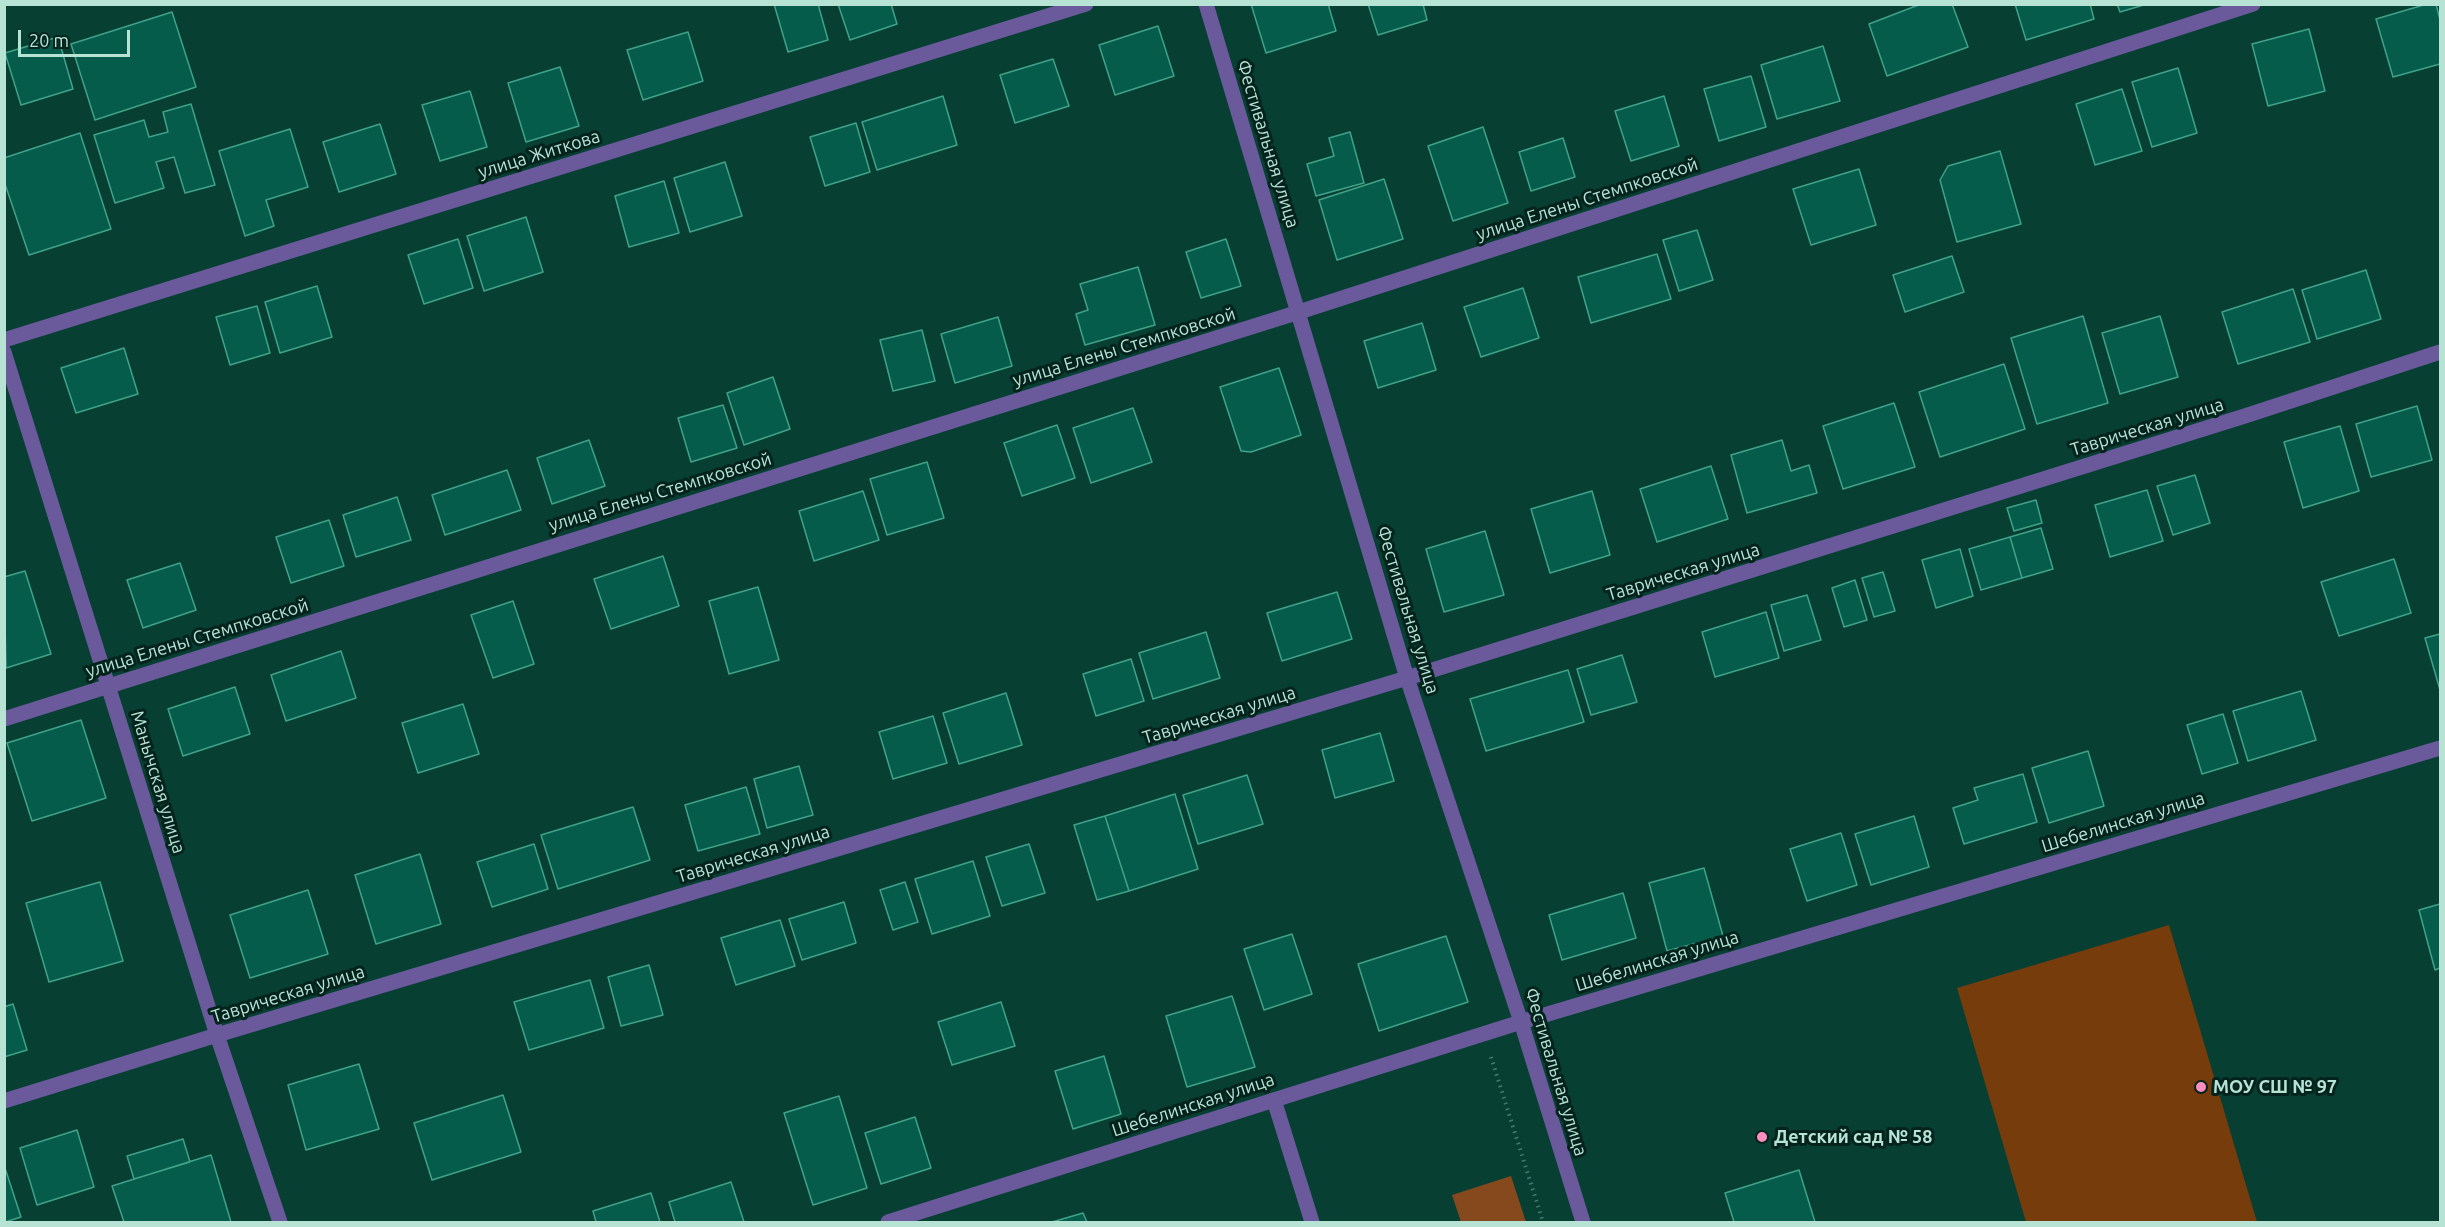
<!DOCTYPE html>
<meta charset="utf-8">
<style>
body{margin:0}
#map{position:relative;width:2445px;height:1227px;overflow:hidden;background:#073f33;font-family:Ubuntu,sans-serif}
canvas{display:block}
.frame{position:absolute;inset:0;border:6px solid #b7e3d5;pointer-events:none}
.scale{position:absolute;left:18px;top:30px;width:112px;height:27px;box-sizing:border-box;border:3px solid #b7e3d5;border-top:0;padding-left:8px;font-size:18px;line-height:21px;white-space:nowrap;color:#b7e3d5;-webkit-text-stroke:4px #04231c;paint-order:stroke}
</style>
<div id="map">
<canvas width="2445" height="1227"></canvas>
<div class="frame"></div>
<div class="scale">20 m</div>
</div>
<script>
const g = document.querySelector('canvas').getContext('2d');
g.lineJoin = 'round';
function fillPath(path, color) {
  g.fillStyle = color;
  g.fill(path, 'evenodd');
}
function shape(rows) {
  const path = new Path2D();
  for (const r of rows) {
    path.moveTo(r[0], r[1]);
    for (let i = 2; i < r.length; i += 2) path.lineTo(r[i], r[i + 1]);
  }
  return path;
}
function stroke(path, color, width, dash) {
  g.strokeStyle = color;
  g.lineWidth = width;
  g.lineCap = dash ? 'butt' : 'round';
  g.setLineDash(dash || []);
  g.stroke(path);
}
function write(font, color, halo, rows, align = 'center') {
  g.font = font + ' Ubuntu,sans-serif';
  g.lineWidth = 6;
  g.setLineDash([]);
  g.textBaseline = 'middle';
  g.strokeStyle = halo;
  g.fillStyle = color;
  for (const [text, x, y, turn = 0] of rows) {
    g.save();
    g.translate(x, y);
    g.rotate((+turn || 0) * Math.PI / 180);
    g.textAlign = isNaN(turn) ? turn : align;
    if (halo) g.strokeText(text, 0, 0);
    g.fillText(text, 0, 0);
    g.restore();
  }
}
fillPath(shape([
 [2169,925,2257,1222,2026,1222,1957,988]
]), '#773c0c');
fillPath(shape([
 [1511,1176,1526,1222,1461,1222,1452,1195]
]), '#86491d');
const building = shape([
 [774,4,818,4,828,40,788,52,774,4],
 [838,4,891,4,897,24,850,40,838,4],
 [1251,4,1328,4,1336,31,1266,53,1251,4],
 [1368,4,1423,4,1427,20,1378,35,1368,4],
 [1921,4,1952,4,1968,47,1887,76,1869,24,1921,4],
 [2015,4,2090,4,2094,19,2026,40,2015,4],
 [2117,4,2147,4,2120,12,2117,4],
 [2427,4,2436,4,2440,20,2440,64,2393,77,2376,19,2427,4],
 [172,12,196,87,95,120,71,44,172,12],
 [1158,26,1174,76,1115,95,1099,45,1158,26],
 [2309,29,2325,91,2268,106,2252,44,2309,29],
 [688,32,703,81,643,100,627,50,688,32],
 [58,37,73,89,21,105,5,53,58,37],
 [1823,46,1840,101,1777,119,1761,65,1823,46],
 [1053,59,1069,106,1015,123,1000,75,1053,59],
 [560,67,579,126,526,142,508,83,560,67],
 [2178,68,2197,133,2152,147,2132,82,2178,68],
 [1751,76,1766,127,1719,141,1704,89,1751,76],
 [2122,89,2142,151,2095,165,2076,104,2122,89],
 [470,91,487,147,440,161,422,105,470,91],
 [943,96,957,145,877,170,862,122,943,96],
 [1664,96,1679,146,1631,161,1615,111,1664,96],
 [191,104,215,185,185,193,174,157,156,162,164,188,115,203,94,135,144,120,149,137,168,132,163,112,191,104],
 [856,123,870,172,825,186,810,137,856,123],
 [380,124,396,174,339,192,323,142,380,124],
 [1483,127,1508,203,1453,221,1428,146,1483,127],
 [290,129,308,187,266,200,274,226,245,236,219,151,290,129],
 [1350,132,1364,183,1316,196,1307,164,1334,156,1329,138,1350,132],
 [80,133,111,229,29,255,4,181,4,158,80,133],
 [1563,138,1575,177,1531,191,1519,152,1563,138],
 [2000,151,2021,224,1957,242,1940,180,1948,166,2000,151],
 [725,162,742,216,690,232,674,178,725,162],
 [1859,169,1876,225,1811,245,1793,189,1859,169],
 [1384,179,1403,239,1337,260,1319,200,1384,179],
 [664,181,679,233,629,247,615,196,664,181],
 [526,217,543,272,484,291,467,236,526,217],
 [1697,230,1713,280,1679,291,1663,240,1697,230],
 [458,239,473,288,424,304,408,255,458,239],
 [1226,239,1241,286,1201,298,1186,252,1226,239],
 [1657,254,1671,299,1591,323,1578,277,1657,254],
 [1952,256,1964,292,1905,312,1893,275,1952,256],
 [1138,267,1155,325,1085,345,1076,314,1088,310,1080,284,1138,267],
 [2366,270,2381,319,2317,339,2302,290,2366,270],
 [317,286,332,337,280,353,265,302,317,286],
 [1523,288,1539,338,1481,357,1464,307,1523,288],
 [2293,289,2310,342,2238,364,2222,312,2293,289],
 [257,306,270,353,230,365,216,317,257,306],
 [2083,316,2108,403,2037,424,2011,338,2083,316],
 [2160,316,2178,377,2120,394,2102,333,2160,316],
 [998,317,1012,366,955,383,941,334,998,317],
 [1422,323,1436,370,1378,388,1364,341,1422,323],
 [922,330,935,381,893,391,880,340,922,330],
 [124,348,138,394,76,413,61,368,124,348],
 [2004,364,2025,429,1940,457,1919,392,2004,364],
 [1279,368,1301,435,1251,452,1241,451,1220,387,1279,368],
 [773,377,790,429,744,445,727,393,773,377],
 [1894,403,1915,467,1843,489,1823,426,1894,403],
 [723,405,737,448,691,462,678,418,723,405],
 [2417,406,2432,460,2371,477,2356,424,2417,406],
 [1133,408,1152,462,1091,483,1073,428,1133,408],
 [1057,425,1075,478,1022,496,1004,443,1057,425],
 [2340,426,2359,491,2303,508,2284,442,2340,426],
 [589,440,605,486,552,504,537,458,589,440],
 [1782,440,1791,471,1809,465,1817,493,1747,513,1731,455,1782,440],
 [927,462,944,518,887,535,870,479,927,462],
 [1711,466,1728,519,1657,542,1640,489,1711,466],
 [507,470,521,510,445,535,432,495,507,470],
 [2195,475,2210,523,2173,535,2157,486,2195,475],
 [2147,490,2163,541,2110,557,2095,505,2147,490],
 [863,491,879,540,814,561,799,511,863,491],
 [1592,491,1610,555,1550,573,1531,509,1592,491],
 [397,497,411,540,356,557,343,515,397,497],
 [2036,500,2042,523,2014,531,2007,508,2036,500],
 [329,520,344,566,291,583,276,537,329,520],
 [2041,528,2053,569,2022,578,2010,537,2041,528],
 [1485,531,1504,595,1444,612,1426,549,1485,531],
 [2010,537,2022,578,1981,590,1969,549,2010,537],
 [1960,549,1973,596,1936,608,1922,560,1960,549],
 [663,556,679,606,611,629,594,579,663,556],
 [2394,559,2411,613,2339,636,2321,582,2394,559],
 [180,563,196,610,143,628,127,580,180,563],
 [25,571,51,654,6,668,4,577,25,571],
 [1883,572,1895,611,1874,617,1862,578,1883,572],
 [1855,580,1867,620,1844,627,1832,588,1855,580],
 [758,587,779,660,729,674,709,601,758,587],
 [1337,592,1352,639,1282,661,1267,613,1337,592],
 [1807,595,1821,640,1784,651,1771,605,1807,595],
 [513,601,534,664,493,678,471,615,513,601],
 [1766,612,1779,658,1715,677,1702,632,1766,612],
 [1206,632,1220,678,1153,699,1139,653,1206,632],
 [2440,634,2440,690,2425,638,2440,634],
 [341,651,356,698,286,721,271,675,341,651],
 [1622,655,1637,702,1591,715,1577,669,1622,655],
 [1131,659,1144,701,1096,716,1083,674,1131,659],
 [1568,670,1584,722,1486,751,1470,699,1568,670],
 [235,687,250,734,183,756,168,709,235,687],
 [2301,691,2316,740,2248,761,2233,711,2301,691],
 [1006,693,1022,745,959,764,943,713,1006,693],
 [463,704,479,754,418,773,402,723,463,704],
 [2223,714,2238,763,2202,774,2187,725,2223,714],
 [933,716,947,763,893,779,879,732,933,716],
 [81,720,106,798,32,821,7,743,81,720],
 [1380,733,1394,781,1335,798,1322,750,1380,733],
 [2088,751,2104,806,2049,823,2032,768,2088,751],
 [799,766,813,815,767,828,754,779,799,766],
 [2023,774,2037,822,1964,844,1953,808,1978,800,1974,788,2023,774],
 [1247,775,1263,824,1198,844,1183,795,1247,775],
 [746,787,760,834,698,851,685,805,746,787],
 [1175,794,1198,869,1129,891,1105,816,1175,794],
 [633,807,650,860,558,889,541,835,633,807],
 [1105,816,1129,891,1097,900,1074,825,1105,816],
 [1914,816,1929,867,1871,885,1855,834,1914,816],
 [1841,833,1857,885,1807,901,1790,849,1841,833],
 [534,844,548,889,492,907,477,862,534,844],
 [1029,844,1045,893,1002,906,986,857,1029,844],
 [420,854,441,924,376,944,355,875,420,854],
 [973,861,990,916,932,934,915,879,973,861],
 [1704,868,1723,936,1667,951,1649,883,1704,868],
 [100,882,123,961,49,982,26,903,100,882],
 [905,882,918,922,893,930,880,890,905,882],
 [308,890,328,954,250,978,230,915,308,890],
 [1623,893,1636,938,1562,960,1549,915,1623,893],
 [844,902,856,943,802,960,789,919,844,902],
 [2440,904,2440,968,2435,970,2419,910,2440,904],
 [780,920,795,966,736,985,721,938,780,920],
 [1292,934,1312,994,1264,1010,1244,949,1292,934],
 [1446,936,1468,1002,1379,1031,1358,964,1446,936],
 [649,965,663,1015,621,1026,608,977,649,965],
 [590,980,604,1028,529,1050,514,1002,590,980],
 [1232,996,1255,1067,1187,1087,1166,1016,1232,996],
 [1001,1002,1015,1046,952,1065,938,1022,1001,1002],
 [13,1004,27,1050,4,1057,4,1007,13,1004],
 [1104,1056,1121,1114,1073,1129,1055,1071,1104,1056],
 [359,1064,379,1129,306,1150,288,1085,359,1064],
 [503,1095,521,1152,432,1180,414,1123,503,1095],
 [839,1096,867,1188,813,1205,784,1113,839,1096],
 [915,1117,931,1168,881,1184,865,1133,915,1117],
 [77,1130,94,1187,37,1205,20,1148,77,1130],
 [183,1139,190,1162,134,1179,127,1156,183,1139],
 [211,1155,231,1222,124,1222,112,1186,211,1155],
 [4,1165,21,1217,5,1222,4,1222,4,1165],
 [1799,1170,1815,1222,1734,1222,1725,1193,1799,1170],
 [731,1182,744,1222,675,1222,669,1202,731,1182],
 [651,1193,660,1222,596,1222,593,1211,651,1193],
 [1083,1213,1087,1222,1052,1222,1083,1213]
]);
fillPath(building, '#065c4a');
stroke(building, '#40a289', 1.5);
stroke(shape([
 [1491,1057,1543,1222]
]), '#477a6e', 4, [1.5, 4.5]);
stroke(shape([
 [1274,1100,1312,1222]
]), '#6a5a9c', 15);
stroke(shape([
 [1206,4,1407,678,1521,1022,1583,1222],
 [4,340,1086,4],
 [4,352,217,1035,280,1222],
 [4,719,1299,312,2253,4],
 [4,1101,217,1035,1407,678,2248,415,2440,352],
 [888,1222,1521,1022,2440,748]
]), '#6a5a9c', 15);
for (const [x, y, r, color] of [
 [2201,1087,6,"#fd8ebf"],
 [1762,1137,6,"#fd8ebf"]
]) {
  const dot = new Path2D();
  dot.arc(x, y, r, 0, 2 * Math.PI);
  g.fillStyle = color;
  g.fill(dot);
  stroke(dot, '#04231c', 2);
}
write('18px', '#b7e3d5', '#04231c', [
 ["Фестивальная улица",1268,144,73],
 ["улица Житкова",539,154,-17],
 ["улица Елены Стемпковской",1587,199,-18],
 ["улица Елены Стемпковской",1124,347,-17],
 ["Таврическая улица",2147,427,-17],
 ["улица Елены Стемпковской",660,492,-17],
 ["Таврическая улица",1683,572,-17],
 ["Фестивальная улица",1408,610,73],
 ["улица Елены Стемпковской",197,638,-17],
 ["Таврическая улица",1219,715,-17],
 ["Манычская улица",158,782,73],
 ["Шебелинская улица",2123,822,-17],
 ["Таврическая улица",753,854,-17],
 ["Шебелинская улица",1657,961,-17],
 ["Таврическая улица",288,994,-17],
 ["Фестивальная улица",1556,1072,73],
 ["Шебелинская улица",1193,1105,-18]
]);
write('bold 18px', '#b7e3d5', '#04231c', [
 ["МОУ СШ № 97",2213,1087],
 ["Детский сад № 58",1774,1137]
], 'left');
</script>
